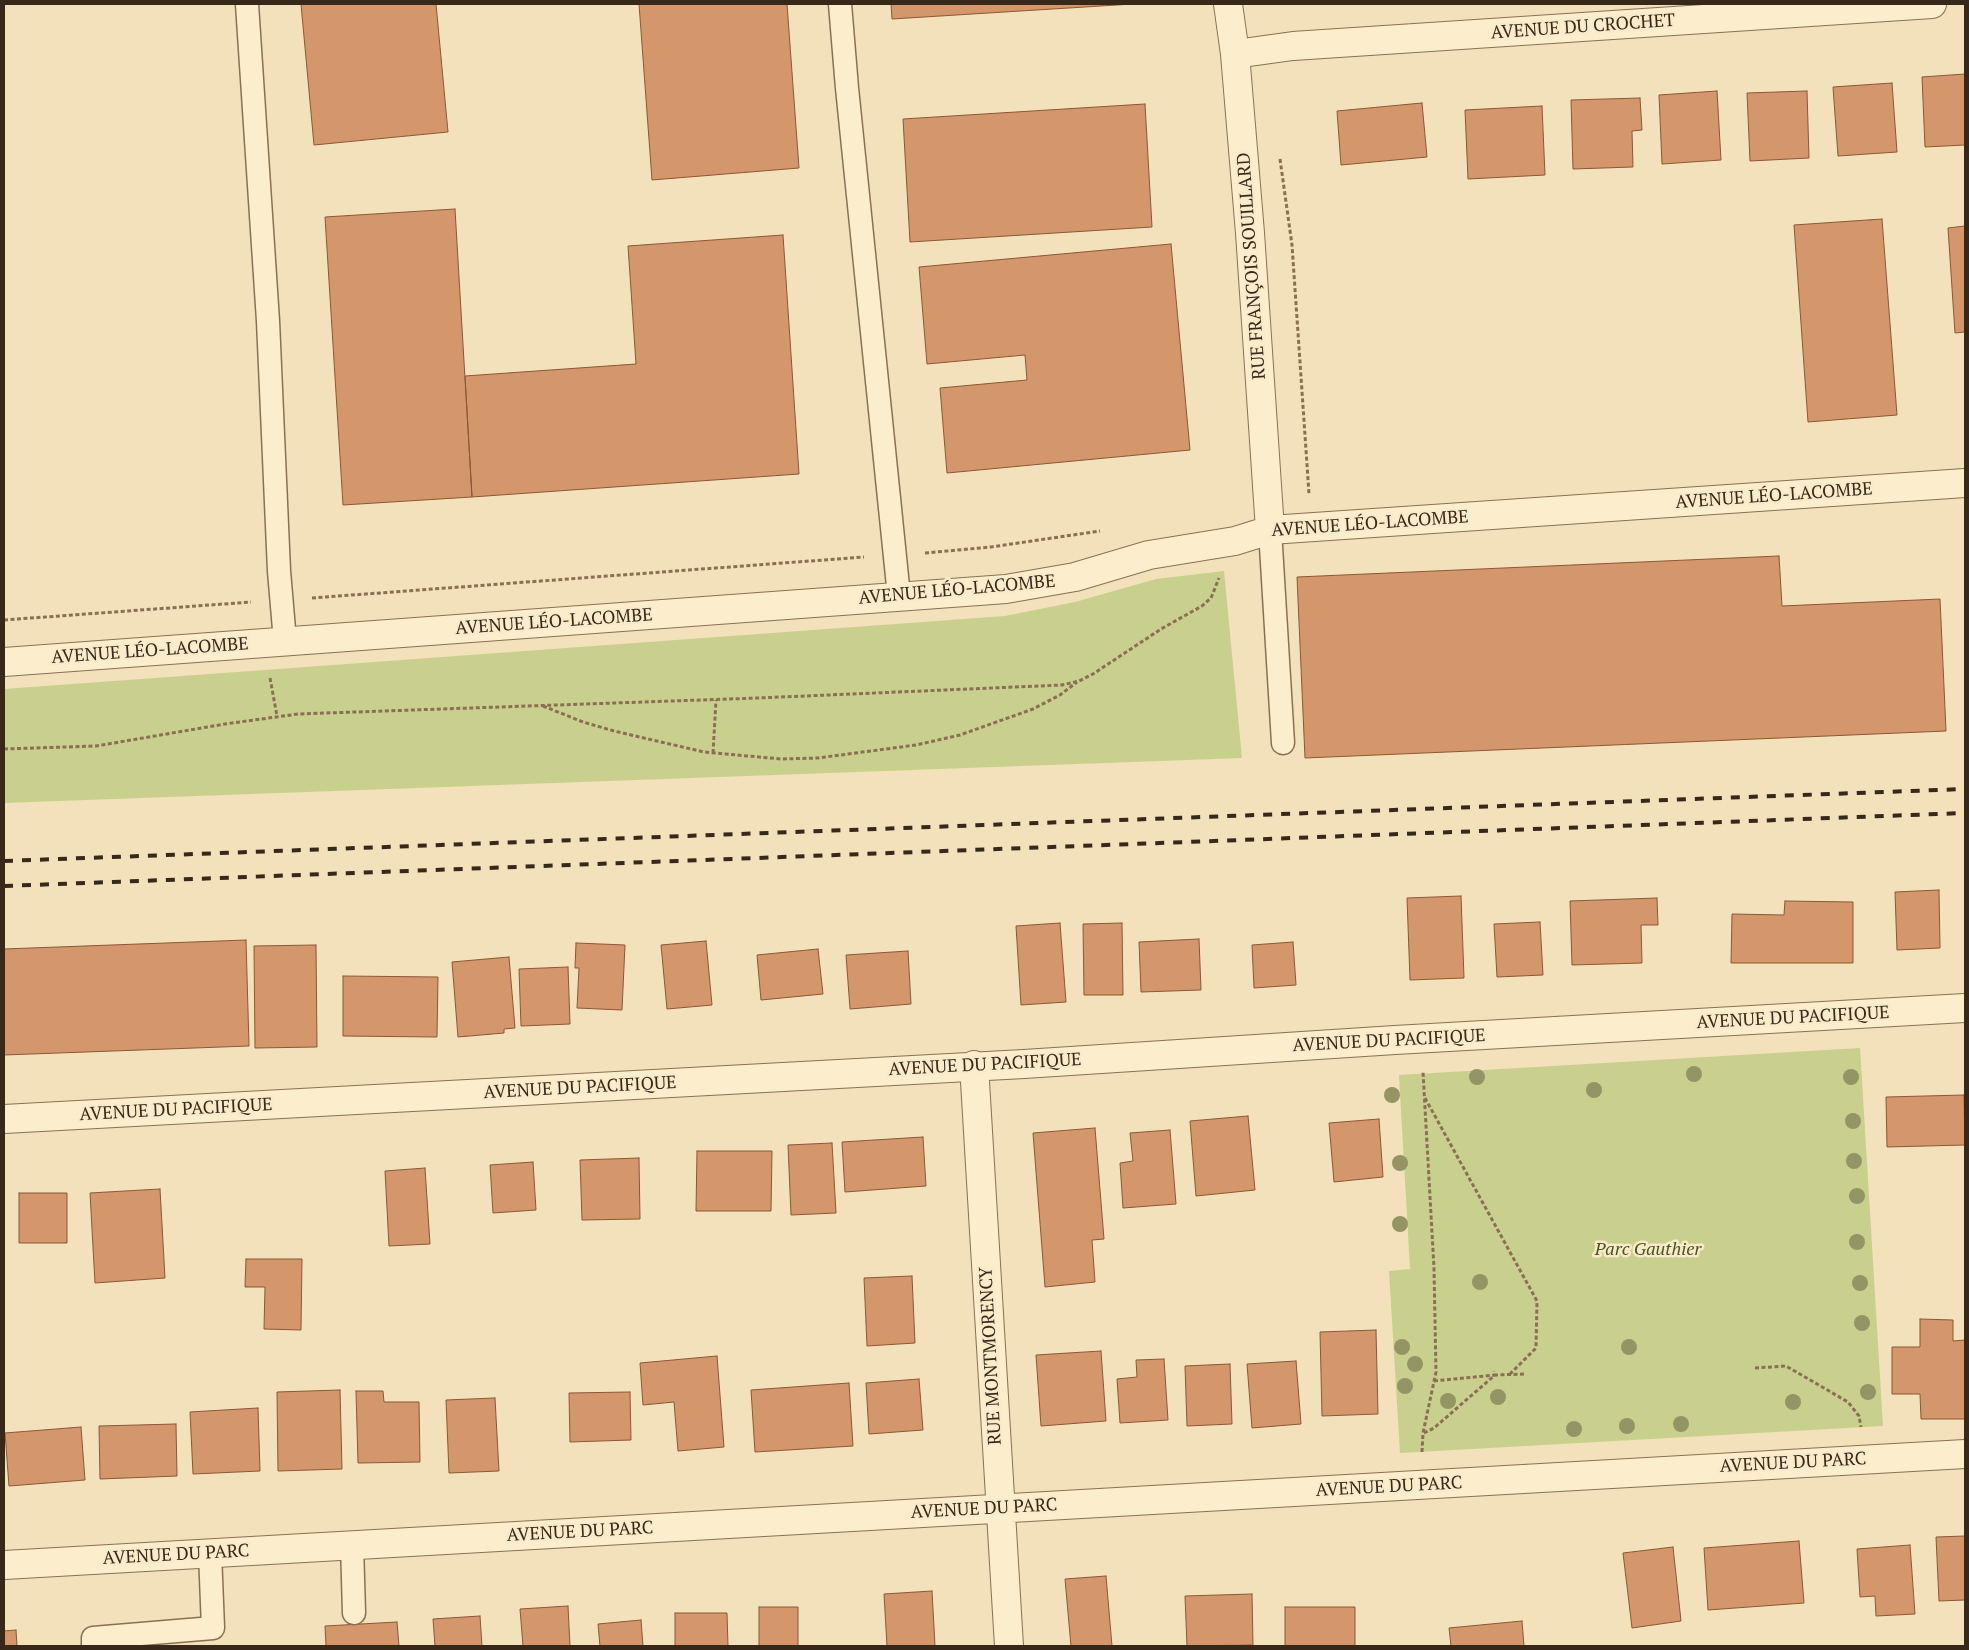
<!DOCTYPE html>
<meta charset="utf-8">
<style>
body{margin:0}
#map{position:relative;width:1969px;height:1650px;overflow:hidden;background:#f2e1ba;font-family:"PT Serif",serif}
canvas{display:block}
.frame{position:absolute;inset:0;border:5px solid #372819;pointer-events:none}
</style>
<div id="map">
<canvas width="1969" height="1650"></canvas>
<div class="frame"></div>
</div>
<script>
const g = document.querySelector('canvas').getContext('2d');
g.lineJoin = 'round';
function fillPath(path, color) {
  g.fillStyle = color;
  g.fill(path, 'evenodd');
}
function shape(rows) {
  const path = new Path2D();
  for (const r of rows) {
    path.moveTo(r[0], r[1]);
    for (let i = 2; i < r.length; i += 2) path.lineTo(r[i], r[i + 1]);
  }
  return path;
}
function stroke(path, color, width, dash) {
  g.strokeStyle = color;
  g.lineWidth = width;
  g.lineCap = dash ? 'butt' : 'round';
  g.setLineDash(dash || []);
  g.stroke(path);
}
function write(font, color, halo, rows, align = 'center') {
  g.font = font + ' "PT Serif",serif';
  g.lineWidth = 5;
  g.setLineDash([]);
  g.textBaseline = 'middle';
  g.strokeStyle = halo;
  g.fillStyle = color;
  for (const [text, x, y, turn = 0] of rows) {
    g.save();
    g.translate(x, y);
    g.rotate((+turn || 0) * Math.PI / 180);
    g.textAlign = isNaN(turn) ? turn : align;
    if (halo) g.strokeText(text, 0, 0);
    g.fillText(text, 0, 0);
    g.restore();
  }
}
fillPath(shape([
 [1224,571,1242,758,4,803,4,689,1005,616,1075,602,1156,579],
 [1860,1048,1883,1426,1400,1453,1389,1271,1410,1269,1399,1075]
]), '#c9d08d');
const building = shape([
 [301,4,436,4,448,132,314,145,301,4],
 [639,4,787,4,799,168,652,180,639,4],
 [891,4,1133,4,892,19,891,4],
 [1965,74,1965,145,1925,147,1922,77,1965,74],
 [1892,83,1897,152,1838,156,1833,87,1892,83],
 [1717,91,1721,160,1662,164,1659,95,1717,91],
 [1807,91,1809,158,1750,161,1747,93,1807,91],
 [1640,98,1642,130,1632,131,1633,167,1573,169,1571,100,1640,98],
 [1422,103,1427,157,1341,165,1337,111,1422,103],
 [1145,104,1152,227,910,242,903,119,1145,104],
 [1542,106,1545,175,1468,179,1465,110,1542,106],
 [455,209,472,497,343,505,325,217,455,209],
 [1882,219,1897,415,1808,422,1794,225,1882,219],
 [1965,226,1965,332,1955,333,1948,228,1965,226],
 [783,235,799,474,472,497,465,376,636,364,628,246,783,235],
 [1171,244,1190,450,947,473,940,388,1027,380,1025,355,927,364,919,267,1171,244],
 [1779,556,1782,606,1940,599,1946,731,1305,758,1297,577,1779,556],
 [1939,890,1940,948,1897,950,1895,892,1939,890],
 [1461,896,1464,978,1410,980,1407,898,1461,896],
 [1657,898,1658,925,1641,925,1642,963,1572,965,1570,901,1657,898],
 [1785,901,1853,902,1853,963,1731,963,1732,914,1784,915,1785,901],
 [1540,922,1543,975,1497,977,1494,924,1540,922],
 [1060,923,1066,1002,1021,1005,1016,926,1060,923],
 [1122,923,1123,995,1084,995,1083,924,1122,923],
 [1199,939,1201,990,1141,992,1139,942,1199,939],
 [246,940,249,1046,4,1055,4,949,246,940],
 [706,941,712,1005,667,1009,661,945,706,941],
 [1293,942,1296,985,1254,988,1252,945,1293,942],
 [576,943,625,945,622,1010,577,1008,579,968,575,968,576,943],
 [316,945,317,1047,255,1048,254,946,316,945],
 [818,949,823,994,761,1000,757,955,818,949],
 [908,951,911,1004,850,1009,846,955,908,951],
 [509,957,515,1028,504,1029,504,1033,458,1037,452,962,509,957],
 [568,967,570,1024,521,1026,519,969,568,967],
 [343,976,438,977,437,1037,343,1036,343,976],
 [1964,1095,1965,1145,1887,1147,1886,1097,1964,1095],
 [1248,1116,1255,1190,1196,1196,1190,1121,1248,1116],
 [1379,1119,1383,1177,1334,1182,1329,1123,1379,1119],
 [1095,1128,1104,1239,1092,1240,1095,1282,1045,1287,1033,1133,1095,1128],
 [1170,1130,1176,1204,1123,1208,1120,1163,1133,1161,1130,1133,1170,1130],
 [923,1137,926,1186,845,1192,842,1142,923,1137],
 [832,1143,836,1213,791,1215,788,1145,832,1143],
 [697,1151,772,1151,771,1211,696,1211,697,1151],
 [639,1158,640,1219,582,1220,580,1160,639,1158],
 [533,1162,536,1210,493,1213,490,1165,533,1162],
 [425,1168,430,1244,389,1246,385,1171,425,1168],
 [160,1189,165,1278,95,1283,90,1193,160,1189],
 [19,1193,67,1193,67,1243,19,1243,19,1193],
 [246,1259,302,1259,301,1330,264,1329,265,1287,245,1287,246,1259],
 [912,1276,915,1343,867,1346,864,1278,912,1276],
 [1920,1319,1953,1320,1953,1341,1965,1340,1965,1419,1921,1419,1920,1394,1892,1394,1892,1347,1920,1347,1920,1319],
 [1376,1330,1378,1414,1322,1416,1320,1332,1376,1330],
 [1101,1351,1106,1421,1041,1426,1036,1355,1101,1351],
 [717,1356,724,1447,678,1451,674,1402,643,1405,640,1363,717,1356],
 [1164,1359,1168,1420,1120,1423,1117,1379,1137,1377,1136,1360,1164,1359],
 [1296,1361,1301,1424,1252,1428,1247,1364,1296,1361],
 [1230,1364,1232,1424,1187,1426,1185,1366,1230,1364],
 [919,1379,923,1430,869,1434,866,1383,919,1379],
 [849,1383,853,1446,755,1452,751,1390,849,1383],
 [340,1390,342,1469,278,1471,277,1392,340,1390],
 [356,1391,383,1391,384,1402,419,1402,420,1462,358,1463,356,1391],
 [630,1392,631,1440,570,1442,569,1393,630,1392],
 [495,1398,499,1471,449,1473,446,1400,495,1398],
 [258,1408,260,1471,193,1474,190,1412,258,1408],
 [176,1424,177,1476,100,1479,99,1426,176,1424],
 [81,1427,85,1480,9,1486,5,1433,81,1427],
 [1965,1536,1965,1600,1939,1601,1936,1537,1965,1536],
 [1799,1541,1804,1603,1708,1610,1704,1548,1799,1541],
 [1910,1545,1915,1614,1876,1616,1875,1596,1860,1597,1857,1549,1910,1545],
 [1673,1547,1681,1621,1632,1628,1623,1553,1673,1547],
 [1106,1576,1112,1646,1071,1646,1065,1579,1106,1576],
 [932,1591,935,1646,887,1646,884,1594,932,1591],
 [1252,1594,1253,1645,1187,1646,1185,1596,1252,1594],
 [568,1606,570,1646,523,1646,520,1609,568,1606],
 [759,1607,798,1607,798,1646,759,1646,759,1607],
 [1285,1607,1355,1607,1355,1646,1285,1646,1285,1607],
 [675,1613,727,1613,728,1646,675,1646,675,1613],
 [480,1616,482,1646,435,1646,433,1619,480,1616],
 [641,1620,643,1646,600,1646,598,1624,641,1620],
 [1522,1621,1524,1646,1451,1646,1449,1628,1522,1621],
 [397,1622,399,1646,326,1646,325,1626,397,1622],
 [16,1630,17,1646,4,1646,4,1631,16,1630]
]);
fillPath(building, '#d4966b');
stroke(building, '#8b5736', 1);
const service = shape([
 [247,4,268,321,279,571,285,641],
 [840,4,847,88,899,596],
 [1270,530,1283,743],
 [352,1545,354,1613],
 [93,1646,93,1638,213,1628,210,1553]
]);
const minor = shape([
 [1228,4,1235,54,1250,233,1270,530],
 [1235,54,1293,46,1932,4],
 [4,662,1006,589,1075,577,1149,555,1235,541,1270,530,1965,483],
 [974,1065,1009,1646],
 [4,1119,1024,1064,1395,1040,1965,1008],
 [4,1565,1965,1454]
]);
stroke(service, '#8a7053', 25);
stroke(minor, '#8a7053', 30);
stroke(shape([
 [1280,159,1292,245,1309,494],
 [925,553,991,547,1100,531],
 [312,598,864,557],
 [4,620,251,602],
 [270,678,277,716],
 [543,706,583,722,614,731,704,752,781,759,818,758,916,745,960,735,1033,709,1060,695,1077,682],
 [4,749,96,746,225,724,298,714,758,698,1062,685,1079,681,1093,674,1161,629,1202,606,1211,598,1219,578],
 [713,753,716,700],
 [1425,1098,1537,1301,1536,1348,1509,1375],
 [1755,1368,1786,1366,1848,1402,1859,1416,1861,1427],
 [1434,1381,1495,1375,1494,1371],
 [1424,1433,1434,1428,1495,1375,1525,1374],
 [1422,1452,1423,1433,1436,1372,1434,1268,1423,1072]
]), '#8a7053', 3, [4, 2.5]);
stroke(service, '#fceecd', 22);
stroke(minor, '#fceecd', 28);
stroke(shape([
 [4,861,1965,789],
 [4,886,1965,813]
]), '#372819', 4, [9, 9]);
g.fillStyle = '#949564';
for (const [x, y] of [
 [1694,1074],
 [1477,1077],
 [1851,1077],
 [1594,1090],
 [1392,1095],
 [1853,1121],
 [1854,1161],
 [1400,1163],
 [1857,1196],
 [1400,1224],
 [1857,1242],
 [1480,1282],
 [1860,1283],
 [1862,1323],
 [1402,1347],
 [1629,1347],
 [1415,1364],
 [1405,1386],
 [1868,1392],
 [1498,1397],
 [1448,1401],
 [1793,1402],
 [1681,1424],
 [1627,1426],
 [1574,1429]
]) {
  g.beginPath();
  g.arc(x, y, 8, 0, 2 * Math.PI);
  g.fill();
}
write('18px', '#372819', '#f9ebca', [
 ["AVENUE DU CROCHET",1583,27,-4],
 ["RUE FRANÇOIS SOUILLARD",1252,266,-94],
 ["AVENUE LÉO-LACOMBE",1774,496,-4],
 ["AVENUE LÉO-LACOMBE",1370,524,-4],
 ["AVENUE LÉO-LACOMBE",957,590,-5],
 ["AVENUE LÉO-LACOMBE",554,622,-4],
 ["AVENUE LÉO-LACOMBE",150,651,-4],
 ["AVENUE DU PACIFIQUE",1793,1018,-3],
 ["AVENUE DU PACIFIQUE",1389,1041,-3],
 ["AVENUE DU PACIFIQUE",985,1065,-3],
 ["AVENUE DU PACIFIQUE",580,1088,-3],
 ["AVENUE DU PACIFIQUE",176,1110,-3],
 ["RUE MONTMORENCY",991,1356,-93],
 ["AVENUE DU PARC",1793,1463,-3],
 ["AVENUE DU PARC",1389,1487,-3],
 ["AVENUE DU PARC",984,1509,-3],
 ["AVENUE DU PARC",580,1532,-3],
 ["AVENUE DU PARC",176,1555,-3]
]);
write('italic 18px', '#48561e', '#f9ebca', [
 ["Parc Gauthier",1648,1250]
]);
</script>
